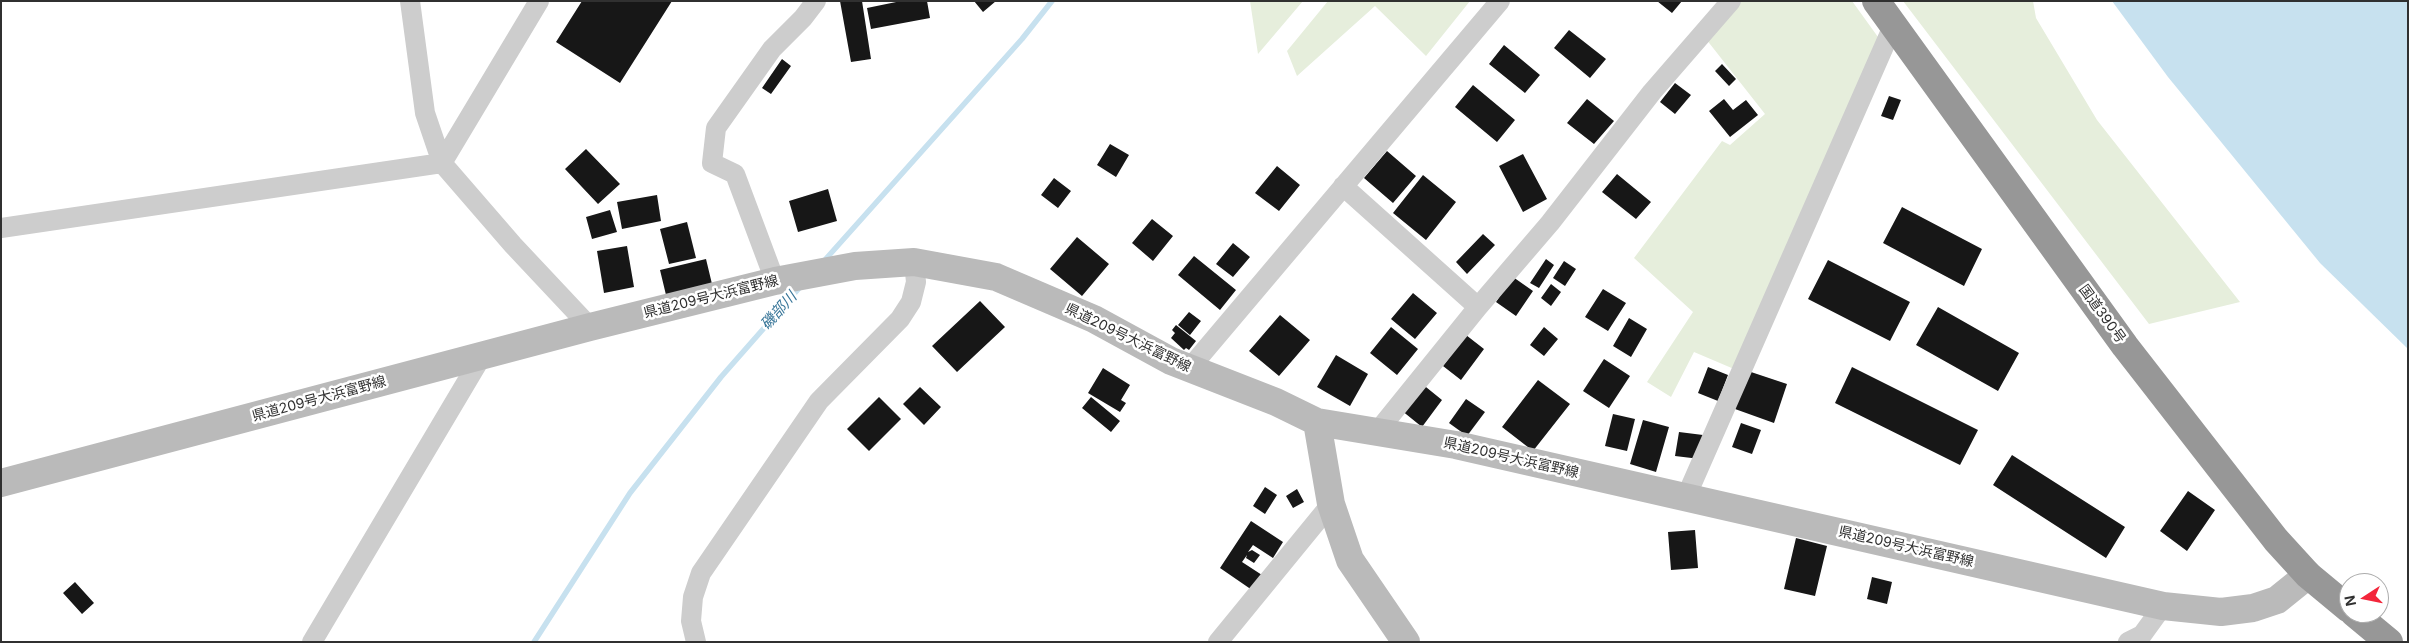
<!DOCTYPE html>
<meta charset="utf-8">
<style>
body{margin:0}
#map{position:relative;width:2409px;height:643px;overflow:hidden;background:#fff;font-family:Inter,sans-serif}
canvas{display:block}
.frame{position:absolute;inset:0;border:2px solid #303030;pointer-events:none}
.north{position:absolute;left:2339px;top:573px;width:50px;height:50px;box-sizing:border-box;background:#fff;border:1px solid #acacac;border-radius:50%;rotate:259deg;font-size:14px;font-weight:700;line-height:20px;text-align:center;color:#303030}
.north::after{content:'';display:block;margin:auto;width:18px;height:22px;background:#f3263b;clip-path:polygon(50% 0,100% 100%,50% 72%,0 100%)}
</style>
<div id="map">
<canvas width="2409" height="643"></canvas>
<div class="frame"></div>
<div class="north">N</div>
</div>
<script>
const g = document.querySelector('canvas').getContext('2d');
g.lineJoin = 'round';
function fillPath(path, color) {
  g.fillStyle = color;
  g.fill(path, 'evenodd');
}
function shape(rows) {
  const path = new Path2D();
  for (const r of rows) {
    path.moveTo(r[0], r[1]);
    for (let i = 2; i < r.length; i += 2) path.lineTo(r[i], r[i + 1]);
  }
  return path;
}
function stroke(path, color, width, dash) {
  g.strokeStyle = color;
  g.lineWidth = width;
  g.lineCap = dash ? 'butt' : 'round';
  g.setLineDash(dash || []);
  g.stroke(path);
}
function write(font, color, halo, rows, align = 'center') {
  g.font = font + ' Inter,"Noto Sans JP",sans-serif';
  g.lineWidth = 5;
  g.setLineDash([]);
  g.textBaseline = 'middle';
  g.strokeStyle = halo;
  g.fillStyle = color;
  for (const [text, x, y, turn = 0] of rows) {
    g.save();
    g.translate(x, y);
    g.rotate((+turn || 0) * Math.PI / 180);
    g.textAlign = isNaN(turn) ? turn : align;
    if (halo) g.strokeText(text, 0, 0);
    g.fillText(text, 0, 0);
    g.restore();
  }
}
fillPath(shape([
 [1250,1,1303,1,1258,54],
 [1328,1,1470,1,1426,56,1375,6,1297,76,1287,51],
 [1738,1,1852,1,1878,37,1734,369,1694,352,1671,397,1647,382,1693,312,1634,258,1722,141,1730,145,1765,114,1706,39],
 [1903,1,2033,1,2036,18,2097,120,2240,302,2149,324]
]), '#e6eedc');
fillPath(shape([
 [2112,1,2408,1,2408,349,2320,263,2168,77]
]), '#c7e1ef');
stroke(shape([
 [824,261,1022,39,1052,1],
 [534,642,630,493,721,377,801,286]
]), '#c7e1ef', 5.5);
fillPath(shape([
 [582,1,672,1,620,83,556,42],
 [840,1,862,1,871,59,851,62],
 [901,1,927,1,930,18,871,29,867,8],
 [974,1,996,1,983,12],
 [1657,1,1682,1,1672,13],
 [1569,30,1606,59,1590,78,1554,48],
 [1504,45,1540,75,1525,93,1489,64],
 [782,59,791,66,771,94,762,88],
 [1722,64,1736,79,1729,86,1715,71],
 [1675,83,1691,95,1675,114,1660,102],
 [1473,85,1515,120,1497,142,1455,107],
 [1889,96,1901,100,1893,120,1881,116],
 [1587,99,1614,121,1594,144,1567,123],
 [1724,99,1733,110,1746,100,1758,115,1730,137,1709,111],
 [1110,144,1129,155,1116,177,1097,165],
 [586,149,620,184,598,204,565,169],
 [1387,151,1416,176,1393,203,1364,178],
 [1523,154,1547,199,1523,212,1499,166],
 [1277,166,1300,185,1279,211,1255,193],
 [1617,174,1651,202,1636,219,1602,192],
 [1423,175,1456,202,1426,240,1393,213],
 [1054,178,1071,191,1058,208,1041,195],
 [828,189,837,221,798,232,789,201],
 [657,195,661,221,622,229,617,202],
 [1902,207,1982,249,1964,286,1883,243],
 [610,210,617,232,592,239,586,217],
 [1152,219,1173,236,1153,261,1132,243],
 [687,222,696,258,669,264,660,229],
 [1483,234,1495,245,1467,274,1456,262],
 [1077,237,1109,264,1082,296,1050,269],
 [1233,243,1250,257,1233,277,1216,264],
 [627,246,634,287,604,293,597,251],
 [1194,256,1236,290,1220,310,1178,275],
 [706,259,712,284,666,295,660,270],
 [1546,259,1554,265,1539,288,1530,283],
 [1828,260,1910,302,1890,341,1808,299],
 [1564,261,1576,269,1565,286,1553,278],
 [1513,277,1533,291,1516,316,1496,302],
 [1551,284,1561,292,1551,306,1541,298],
 [1603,289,1626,303,1608,331,1585,317],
 [1413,293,1437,313,1415,339,1391,319],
 [980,301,1005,327,957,372,932,346],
 [1938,307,2019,353,1998,391,1916,345],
 [1189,312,1201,321,1190,335,1178,325],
 [1280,315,1310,340,1279,376,1249,351],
 [1629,318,1647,329,1631,357,1613,346],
 [1176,325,1196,341,1189,350,1186,348,1184,350,1171,338,1175,333,1172,330],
 [1391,327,1418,349,1397,375,1370,353],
 [1544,327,1558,339,1544,356,1530,345],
 [1466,335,1484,349,1461,380,1443,366],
 [1336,355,1368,374,1350,406,1317,387],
 [1604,359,1630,376,1609,408,1583,391],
 [1708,367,1728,375,1718,401,1698,393],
 [1852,367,1978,430,1960,465,1835,403],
 [1103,368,1130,385,1121,400,1126,403,1120,412,1088,393],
 [1748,371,1787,384,1774,423,1735,409],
 [1538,380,1570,404,1533,451,1502,427],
 [1421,383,1442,400,1422,427,1401,410],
 [920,387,941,407,924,425,903,404],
 [879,397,901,419,869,451,847,429],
 [1091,397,1120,421,1111,432,1082,408],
 [1466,399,1485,412,1467,436,1449,423],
 [1613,414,1635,419,1627,451,1605,446],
 [1643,420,1669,427,1656,472,1630,464],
 [1741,423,1761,430,1752,454,1732,447],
 [1679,432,1703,435,1700,459,1675,456],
 [2012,455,2125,527,2106,558,1993,485],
 [1265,487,1277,495,1265,514,1253,506],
 [1297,489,1304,502,1293,508,1286,496],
 [2188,491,2215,510,2187,551,2160,531],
 [1251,521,1283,542,1273,558,1253,545,1248,552,1252,550,1260,555,1254,563,1246,558,1247,555,1242,562,1262,575,1252,590,1220,568],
 [1695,530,1698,568,1671,570,1668,532],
 [1796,538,1827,546,1815,596,1784,589],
 [1872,577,1892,582,1887,604,1867,599],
 [75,582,94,603,82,614,63,593]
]), '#171717');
stroke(shape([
 [410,1,425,113,442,163,513,245,590,327],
 [442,163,539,1],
 [1343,186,1478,307],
 [1,228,442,163],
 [775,281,735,174,712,163,716,128,772,49,803,18,816,1],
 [1189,369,1500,1],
 [1377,432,1478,307,1550,223,1652,92,1731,1],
 [1686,497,1893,26],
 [312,642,482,356],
 [696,642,691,621,693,597,701,573,819,401,900,319,911,302,916,282,914,262],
 [1218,642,1331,504],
 [2128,642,2142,635,2163,606]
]), '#cdcdcd', 20);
stroke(shape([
 [1317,422,1331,504,1350,560,1406,642],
 [1,483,590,327,775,281,855,266,914,262,996,277,1094,319,1171,361,1276,402,1317,422,1456,445,2163,606,2221,612,2253,608,2277,600,2308,575]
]), '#bababa', 28);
stroke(shape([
 [1876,1,2125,346,2276,540,2308,575,2349,609],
 [2354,613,2389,642]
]), '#979797', 28);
write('14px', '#303030', '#fff', [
 ["県道209号大浜富野線",711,297,-14],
 ["国道390号",2102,314,54],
 ["県道209号大浜富野線",1128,338,26],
 ["県道209号大浜富野線",319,399,-15],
 ["県道209号大浜富野線",1511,458,13],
 ["県道209号大浜富野線",1906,547,13]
]);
write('italic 15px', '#377598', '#fff', [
 ["磯部川",779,311,-48]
]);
</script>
